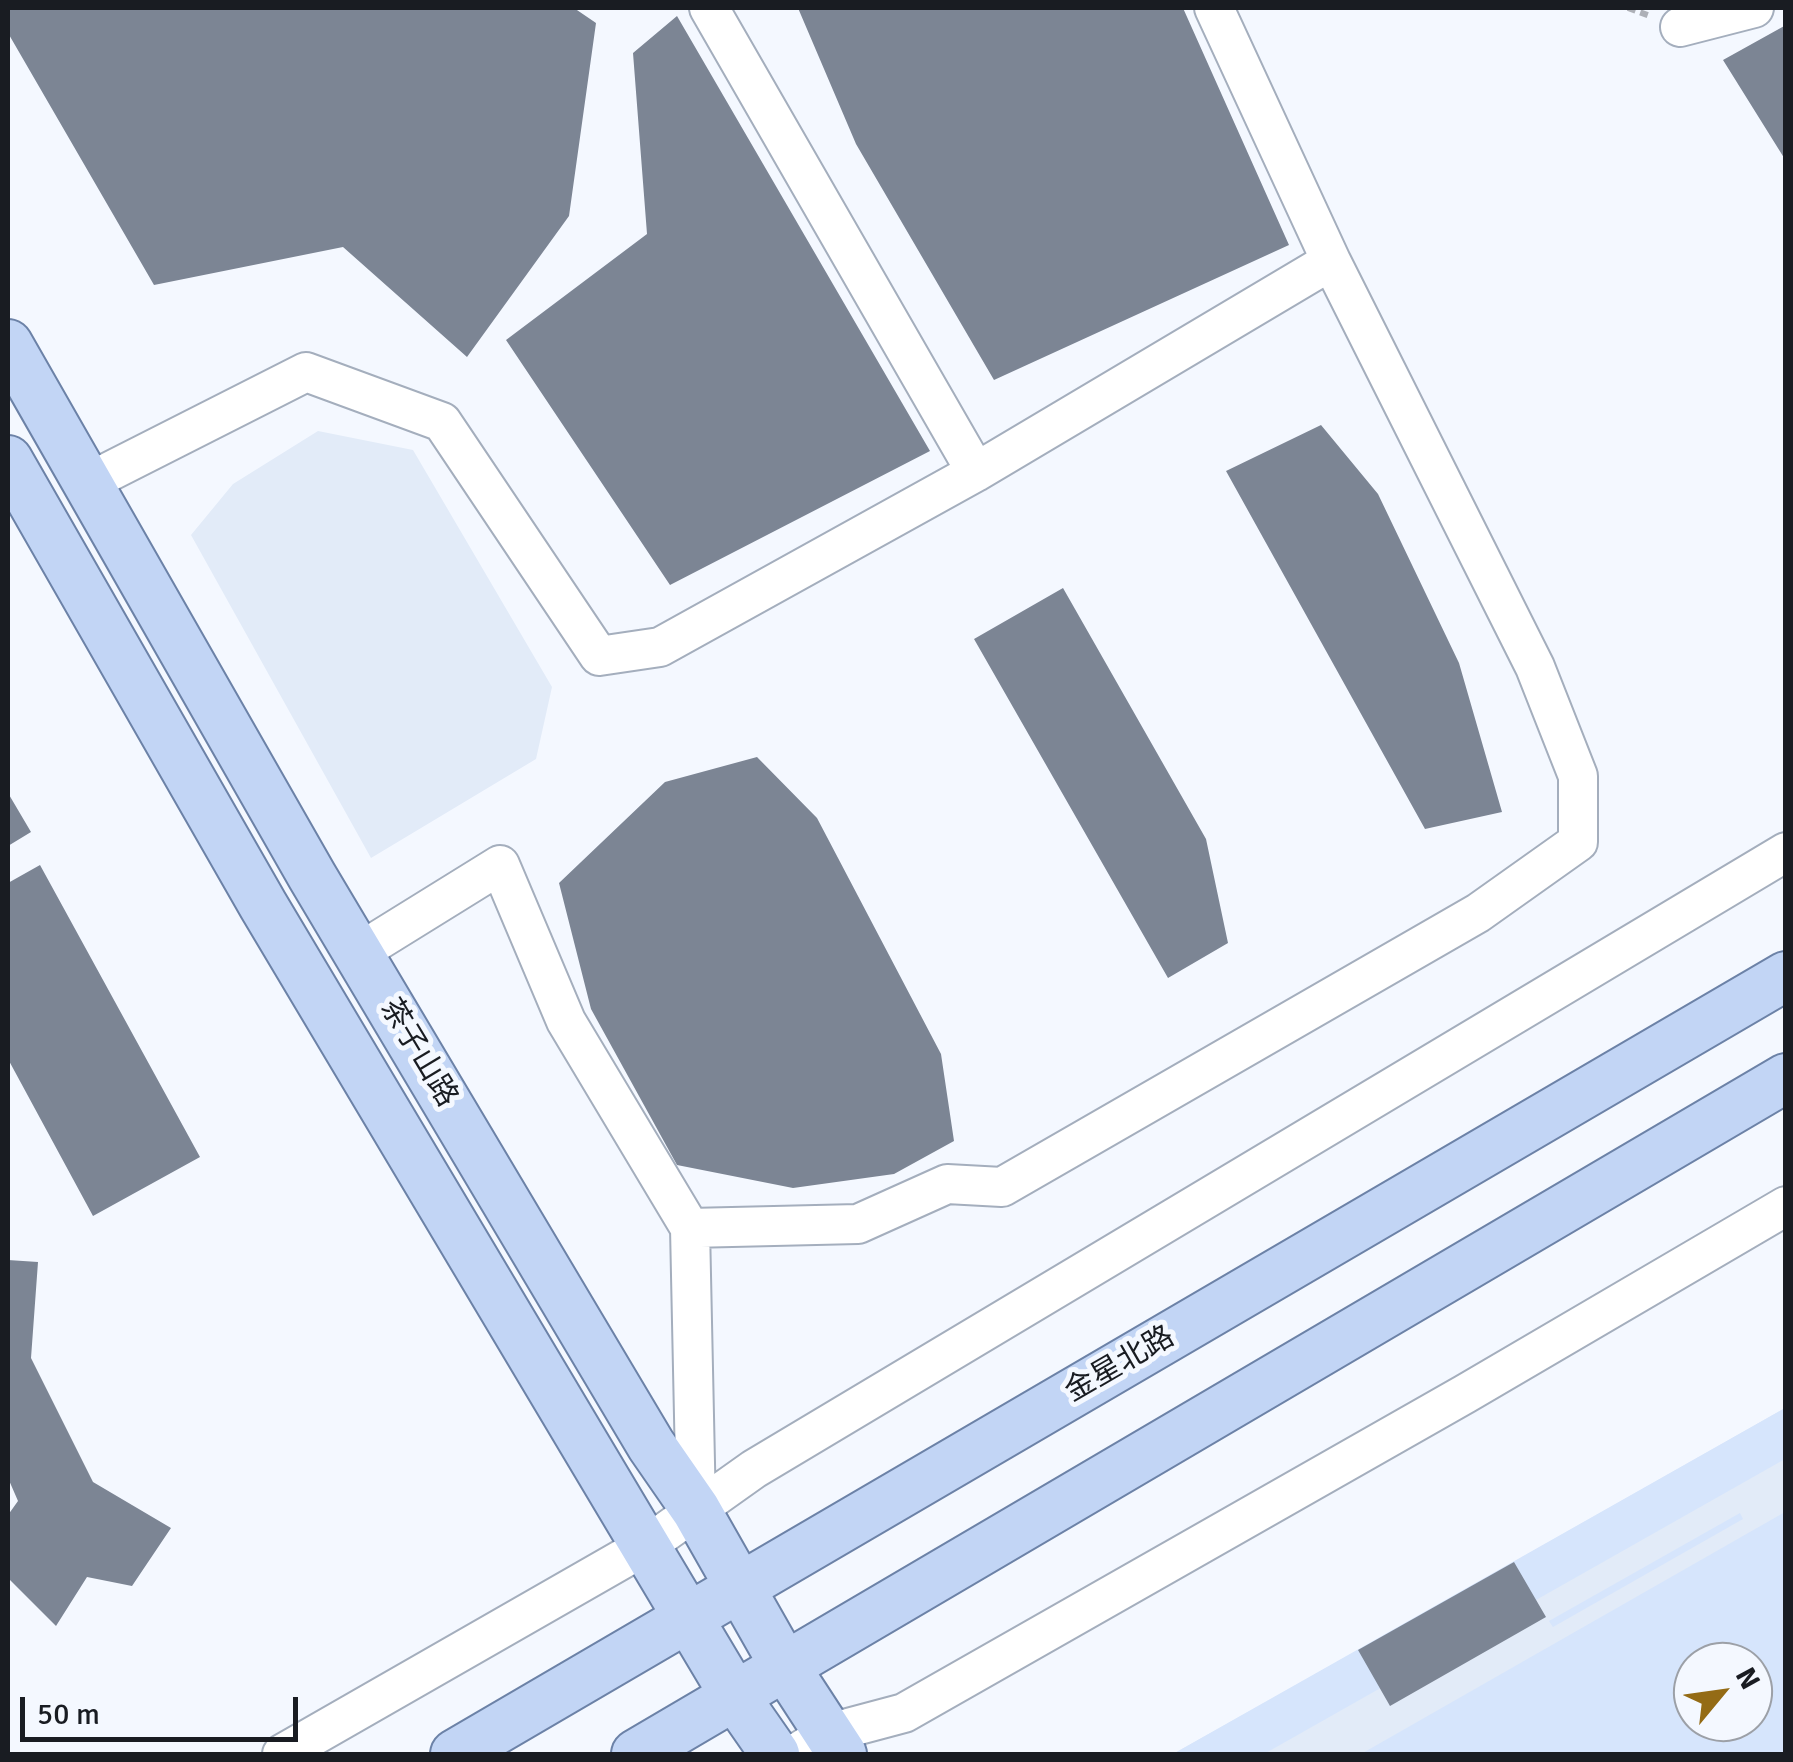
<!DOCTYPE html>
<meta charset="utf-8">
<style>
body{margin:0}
#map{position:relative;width:1793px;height:1762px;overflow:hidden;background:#f4f8ff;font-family:Signika,sans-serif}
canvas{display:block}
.frame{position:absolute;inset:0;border:10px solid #191c22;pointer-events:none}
.north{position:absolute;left:1673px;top:1642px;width:100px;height:100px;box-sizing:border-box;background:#f4f8ff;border:2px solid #9ca0a7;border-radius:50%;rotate:61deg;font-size:28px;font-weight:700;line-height:40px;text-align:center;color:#191c22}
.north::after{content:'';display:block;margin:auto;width:35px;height:45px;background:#946b15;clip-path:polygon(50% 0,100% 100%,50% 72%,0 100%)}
.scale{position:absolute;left:20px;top:1697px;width:278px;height:45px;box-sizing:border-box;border:5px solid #191c22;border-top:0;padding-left:12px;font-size:30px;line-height:35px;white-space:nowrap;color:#191c22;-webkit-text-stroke:8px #f4f8ff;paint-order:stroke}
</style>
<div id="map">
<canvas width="1793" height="1762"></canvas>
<div class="frame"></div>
<div class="north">N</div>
<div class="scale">50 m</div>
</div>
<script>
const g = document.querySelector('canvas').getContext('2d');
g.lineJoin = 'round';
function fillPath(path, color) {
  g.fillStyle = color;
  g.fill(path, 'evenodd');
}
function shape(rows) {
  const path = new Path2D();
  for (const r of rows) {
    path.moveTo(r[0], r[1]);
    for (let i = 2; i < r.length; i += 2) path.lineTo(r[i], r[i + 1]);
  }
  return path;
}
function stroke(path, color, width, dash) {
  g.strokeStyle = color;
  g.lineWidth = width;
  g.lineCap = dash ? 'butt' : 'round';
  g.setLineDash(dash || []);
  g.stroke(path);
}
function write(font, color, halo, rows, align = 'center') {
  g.font = font + ' Signika,"Noto Sans SC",sans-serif';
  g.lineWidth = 10;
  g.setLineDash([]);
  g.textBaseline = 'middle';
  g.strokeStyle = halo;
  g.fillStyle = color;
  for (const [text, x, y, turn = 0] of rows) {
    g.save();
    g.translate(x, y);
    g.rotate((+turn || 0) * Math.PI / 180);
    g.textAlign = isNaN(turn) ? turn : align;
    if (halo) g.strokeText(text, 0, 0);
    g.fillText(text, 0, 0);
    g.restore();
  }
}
fillPath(shape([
 [318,431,413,450,552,687,536,759,371,858,191,535,233,484],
 [1785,1408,1785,1754,1173,1754,1358,1650],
 [1693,1662,1753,1662,1753,1722,1693,1722]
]), '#e2ebf8');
fillPath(shape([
 [1785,1408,1785,1459,1264,1754,1173,1754],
 [1785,1512,1785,1754,1361,1754],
 [1693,1662,1753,1662,1753,1722,1693,1722],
 [1740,1513,1743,1519,1553,1627,1549,1621]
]), '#d6e5fc');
fillPath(shape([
 [8,8,574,8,596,23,569,216,467,357,343,247,154,285,8,33],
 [798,8,1183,8,1289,245,994,380,856,144],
 [677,16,930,451,670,585,506,340,647,234,633,53],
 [1786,25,1786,161,1723,60],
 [1321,425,1378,494,1459,663,1502,812,1425,829,1226,471],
 [1063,588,1206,839,1228,943,1168,978,974,639],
 [757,757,817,818,941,1054,954,1141,894,1174,793,1188,677,1165,591,1009,559,883,665,782],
 [8,793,31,832,8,846],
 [40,865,200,1157,93,1216,8,1059,8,883],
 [8,1260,38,1262,31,1358,93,1482,171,1528,132,1586,87,1577,56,1626,8,1578,8,1515,18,1501,8,1478],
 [1514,1562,1546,1617,1390,1706,1358,1650]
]), '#7c8594');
const minor = shape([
 [709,8,976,472],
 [1680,27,1754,8],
 [87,483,306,372,442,422,599,656,660,647,976,472,1331,261,1214,8],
 [358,953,500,865,566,1021,690,1228,858,1224,947,1184,1002,1187,1478,913,1578,842,1578,776,1535,667,1331,261],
 [690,1228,696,1510],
 [282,1754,647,1545,754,1469,1786,852],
 [795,1754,829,1733,904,1713,1465,1394,1786,1206]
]);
const major = shape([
 [8,344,312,876,651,1445,696,1510,784,1665,842,1754],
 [8,460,263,905,736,1698,775,1754],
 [455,1754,1786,976],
 [636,1754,1786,1078]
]);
stroke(minor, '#a4aebd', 42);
stroke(major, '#6c82a7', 52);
stroke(shape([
 [1628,8,1650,16]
]), '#adb0b7', 6, [8, 5]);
stroke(minor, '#fff', 38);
stroke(major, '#c2d5f5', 48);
write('30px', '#191c22', '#f4f8ff', [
 ["茶子山路",418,1053,59],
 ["金星北路",1120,1365,-30]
]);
</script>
